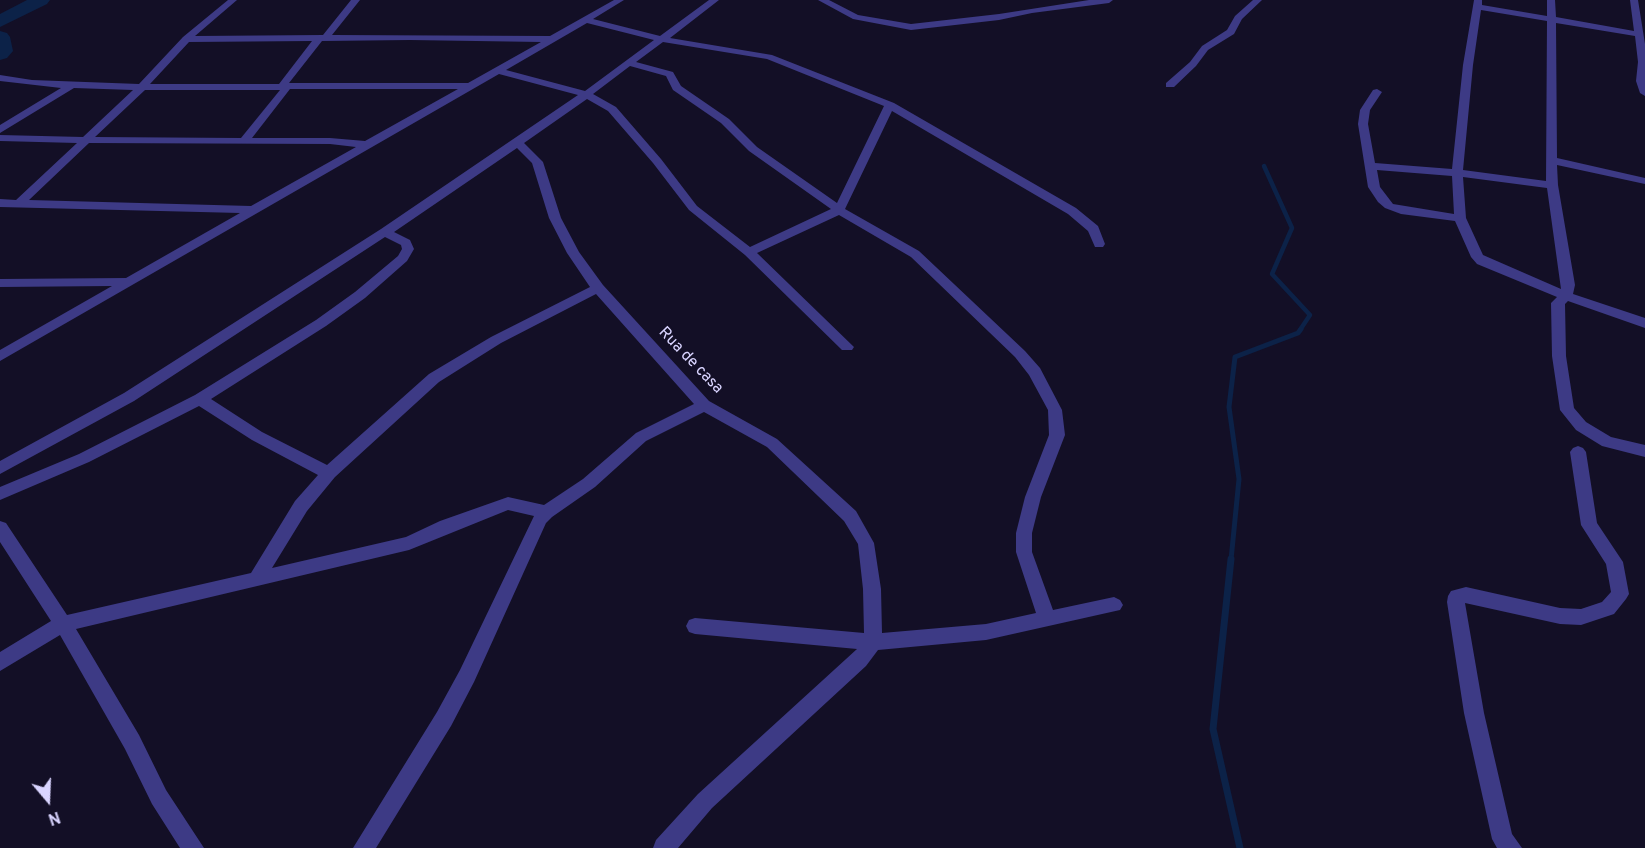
<!DOCTYPE html>
<style>
body{margin:0}
#map{position:relative;width:1645px;height:848px;overflow:hidden;background:#130f26;font-family:Overpass,sans-serif}
canvas{display:block}
.north{position:absolute;left:18px;top:770px;width:60px;height:60px;-webkit-text-stroke:4px #130f26;paint-order:stroke;rotate:161deg;font-size:16px;font-weight:700;line-height:24px;text-align:center;color:#d9d4ff}
.north::after{content:'';display:block;margin:auto;width:21px;height:27px;background:#d9d4ff;clip-path:polygon(50% 0,100% 100%,50% 72%,0 100%)}
</style>
<div id="map">
<canvas width="1645" height="848"></canvas>
<div class="north">N</div>
</div>
<script>
const g = document.querySelector('canvas').getContext('2d');
g.lineJoin = 'round';
function shape(rows) {
  const path = new Path2D();
  for (const r of rows) {
    path.moveTo(r[0], r[1]);
    for (let i = 2; i < r.length; i += 2) path.lineTo(r[i], r[i + 1]);
  }
  return path;
}
function stroke(path, color, width, dash) {
  g.strokeStyle = color;
  g.lineWidth = width;
  g.lineCap = dash ? 'butt' : 'round';
  g.setLineDash(dash || []);
  g.stroke(path);
}
function fillPath(path, color) {
  g.fillStyle = color;
  g.fill(path, 'evenodd');
}
function write(font, color, halo, rows, align = 'center') {
  g.font = font + ' Overpass,sans-serif';
  g.lineWidth = 4.5;
  g.setLineDash([]);
  g.textBaseline = 'middle';
  g.strokeStyle = halo;
  g.fillStyle = color;
  for (const [text, x, y, turn = 0] of rows) {
    g.save();
    g.translate(x, y);
    g.rotate((+turn || 0) * Math.PI / 180);
    g.textAlign = isNaN(turn) ? turn : align;
    if (halo) g.strokeText(text, 0, 0);
    g.fillText(text, 0, 0);
    g.restore();
  }
}
stroke(shape([
 [1264,166,1292,228,1272,274,1310,315,1300,330]
]), '#0c2248', 4.5);
stroke(shape([
 [1231,560,1239,479,1229,407,1235,357,1298,333,1301,329]
]), '#0c2248', 5);
stroke(shape([
 [1231,559,1213,729,1240,848]
]), '#0c2248', 7);
fillPath(shape([
 [27,0,50,0,47,4,0,27,0,14,27,0],
 [0,31,7,33,10,37,13,51,7,58,0,60,0,31]
]), '#0c2248');
fillPath(shape([
 [228,0,237,0,195,36,323,35,351,0,360,0,332,35,550,36,614,0,624,0,593,19,660,36,709,0,719,0,670,38,772,55,894,103,1076,208,1098,226,1105,244,1103,247,1095,247,1088,231,1068,214,892,111,845,209,919,251,1025,351,1040,368,1062,410,1065,435,1041,497,1032,533,1032,552,1053,610,1114,597,1120,600,1123,605,1120,610,986,640,878,650,866,666,712,808,678,848,653,848,656,840,698,794,857,649,695,634,689,632,686,626,689,620,695,618,864,633,863,589,858,544,844,521,767,447,704,412,646,441,595,487,552,517,546,523,474,682,451,726,376,848,353,848,437,712,460,670,534,516,508,510,409,550,76,629,139,735,166,790,204,848,180,848,152,804,125,749,60,635,0,671,0,652,51,621,0,542,0,521,6,523,67,615,251,573,295,501,318,475,252,440,199,406,89,462,0,500,0,487,79,454,195,395,316,320,355,292,398,256,402,249,401,245,385,237,134,401,0,474,0,461,124,393,381,229,578,95,499,74,0,361,0,350,112,286,0,287,0,279,126,278,240,213,0,207,0,199,16,200,77,143,0,141,0,135,83,137,133,90,74,88,0,133,0,125,61,88,0,81,0,75,32,80,139,84,183,37,228,0],
 [587,23,654,40,585,91,506,70,587,23],
 [410,40,541,42,468,83,289,83,322,41,410,40],
 [312,41,279,84,150,84,189,42,312,41],
 [663,42,767,59,884,106,837,203,757,147,729,119,681,86,673,72,636,62,663,42],
 [630,66,666,76,673,90,721,123,749,151,831,209,750,247,697,206,661,159,616,107,593,94,630,66],
 [290,89,458,89,365,141,330,138,252,138,290,89],
 [145,90,280,90,241,138,95,137,145,90],
 [587,99,608,111,653,163,689,210,745,255,842,350,852,350,854,347,757,253,839,215,911,257,1015,357,1029,375,1048,410,1049,435,1025,497,1016,533,1016,552,1036,613,986,624,882,633,881,589,874,543,856,511,777,439,709,401,603,285,579,252,561,218,543,162,524,143,587,99],
 [89,143,330,144,356,147,251,206,29,200,89,143],
 [517,148,532,163,549,218,567,253,590,287,491,337,429,374,327,465,262,432,211,399,326,326,365,298,407,261,414,249,410,240,394,232,517,148],
 [596,294,694,404,636,433,583,479,544,505,508,497,440,521,406,537,272,568,307,511,335,477,439,382,501,343,596,294],
 [818,0,829,0,858,15,911,24,999,14,1089,0,1113,0,1109,3,1032,13,999,20,911,30,853,19,818,0],
 [1253,0,1262,0,1242,19,1234,34,1208,50,1196,66,1174,87,1166,87,1166,83,1190,62,1202,46,1227,30,1235,16,1253,0],
 [1474,0,1482,0,1482,5,1547,16,1547,0,1555,0,1556,17,1634,31,1630,0,1638,0,1645,44,1645,96,1640,93,1636,81,1638,62,1635,36,1556,23,1557,158,1645,178,1645,184,1557,165,1558,185,1575,285,1573,294,1645,318,1645,328,1568,301,1565,304,1566,356,1574,408,1586,422,1611,437,1645,445,1645,457,1602,446,1576,430,1560,410,1552,356,1551,303,1557,297,1477,264,1471,257,1455,221,1401,214,1385,208,1378,202,1368,187,1358,124,1360,110,1373,90,1377,89,1382,92,1370,110,1368,124,1375,163,1452,169,1463,65,1474,0],
 [1481,10,1547,21,1546,181,1463,170,1473,65,1481,10],
 [1377,170,1452,176,1454,214,1393,204,1380,187,1377,170],
 [1463,177,1547,188,1561,289,1483,255,1466,218,1463,177],
 [1578,446,1583,448,1586,452,1597,523,1623,562,1629,594,1626,599,1614,614,1581,625,1560,624,1465,603,1484,713,1512,834,1522,848,1497,848,1492,839,1464,713,1447,602,1448,596,1451,591,1466,587,1560,608,1581,609,1602,602,1611,592,1606,564,1581,525,1570,452,1573,448,1578,446]
]), '#3d3a85');
write('16px', '#d9d4ff', '#130f26', [
 ["Rua de casa",690,361,46]
]);
</script>
